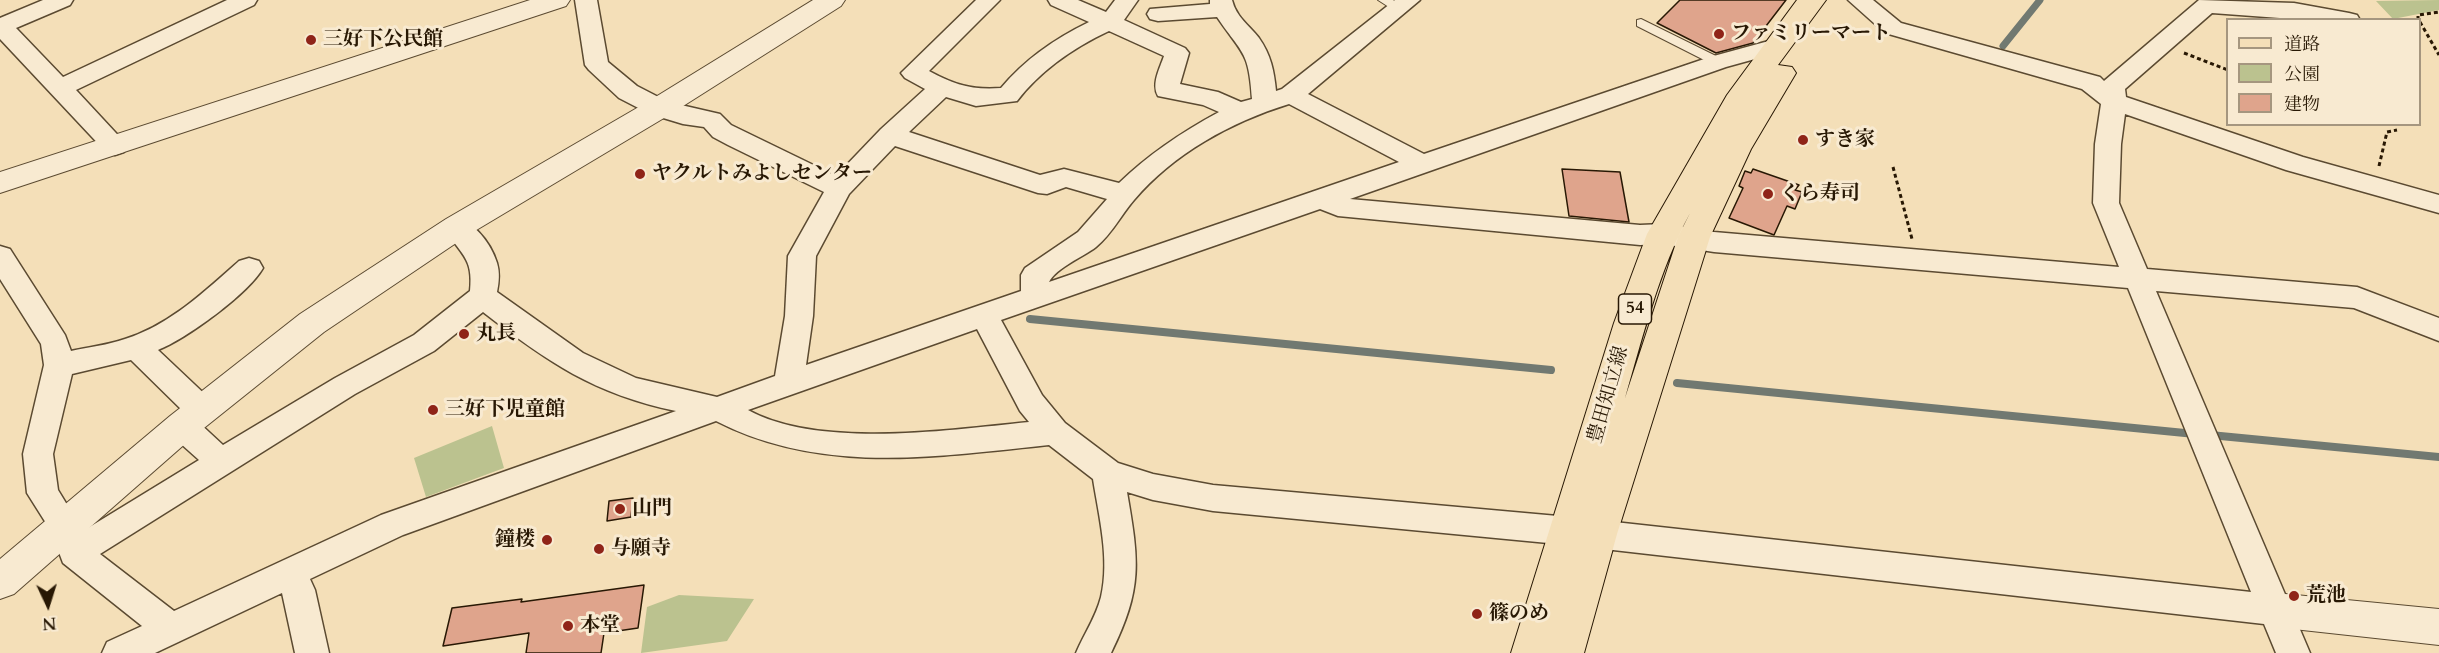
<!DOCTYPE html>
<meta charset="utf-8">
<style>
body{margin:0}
#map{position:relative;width:2439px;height:653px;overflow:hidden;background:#f4dfb8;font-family:Cardo,"Noto Serif JP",serif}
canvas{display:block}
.legend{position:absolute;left:2226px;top:18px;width:195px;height:108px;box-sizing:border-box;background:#f8ead1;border:2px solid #a5967f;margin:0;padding:8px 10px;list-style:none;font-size:18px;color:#281804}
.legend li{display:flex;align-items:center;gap:12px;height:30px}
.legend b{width:30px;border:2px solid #a5967f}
.north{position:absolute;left:18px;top:575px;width:60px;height:60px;-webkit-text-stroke:4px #f8ead1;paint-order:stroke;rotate:176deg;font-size:16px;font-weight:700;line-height:24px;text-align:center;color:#281804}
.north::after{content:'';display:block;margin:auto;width:21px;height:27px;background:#281804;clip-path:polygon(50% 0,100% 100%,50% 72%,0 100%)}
</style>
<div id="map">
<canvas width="2439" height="653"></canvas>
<ul class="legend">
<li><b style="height:8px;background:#f4dfb8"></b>道路</li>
<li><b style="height:16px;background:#bbc28f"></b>公園</li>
<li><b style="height:16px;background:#dfa48c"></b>建物</li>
</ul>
<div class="north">N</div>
</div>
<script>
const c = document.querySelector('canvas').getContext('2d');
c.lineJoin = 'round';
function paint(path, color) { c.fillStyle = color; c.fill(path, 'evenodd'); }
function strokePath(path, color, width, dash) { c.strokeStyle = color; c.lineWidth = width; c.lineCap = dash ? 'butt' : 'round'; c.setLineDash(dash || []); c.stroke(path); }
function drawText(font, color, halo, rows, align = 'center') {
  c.font = font + ' Cardo,"Noto Serif JP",serif'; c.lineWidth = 6; c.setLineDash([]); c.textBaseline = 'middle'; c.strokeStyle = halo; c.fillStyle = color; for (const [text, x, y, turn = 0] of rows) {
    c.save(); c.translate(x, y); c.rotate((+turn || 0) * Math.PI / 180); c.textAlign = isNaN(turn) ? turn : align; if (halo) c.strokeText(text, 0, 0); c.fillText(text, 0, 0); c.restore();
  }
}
paint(new Path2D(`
 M2439 0V10L2393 19 2376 1Z
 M492 426 504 468 426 497 414 458Z
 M679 595 754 599 727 641 641 653 647 607Z`), '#bbc28f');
strokePath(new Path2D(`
 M2003 46 2040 0`), '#717971', 7);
strokePath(new Path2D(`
 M1030 319 1551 370
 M1677 383 2195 434
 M2210 435 2439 457`), '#717971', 8);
const building = new Path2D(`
 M1680 0H1786L1753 43 1716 53 1657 23Z
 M1562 169 1620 172 1629 222 1569 216Z
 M1753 169 1799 185 1795 190 1802 192 1795 209 1787 206 1774 235 1729 218 1743 188 1739 186 1745 171 1751 173Z
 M633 498 631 517 607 521 609 501Z
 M644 585 638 628 604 633 601 653H526L529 633 443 646 452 608 522 599 521 602Z`);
paint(building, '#dfa48c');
strokePath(building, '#281804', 1.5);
const service = new Path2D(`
 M1378 0H1393L1405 8 1403 11H1395Z
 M1641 19 1722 59 1724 62 1722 65H1714L1637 26V20Z`);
const minor = new Path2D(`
 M43 0H73L70 5 16 28 63 77 227 0H257L254 5 76 90 128 146 124 152 115 155 106 152 0 39V18Z
 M575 0H597L608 62 637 86 668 102 720 114 731 125 836 176 881 129 925 89 905 78 901 73 976 0H1000L929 71C955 85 971 90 1001 88 1025 59 1056 38 1089 22L1051 5 1048 0H1078L1106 12 1115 0H1138L1124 20 1185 48 1189 53 1180 84 1218 92 1241 102 1252 99C1249 50 1242 54 1217 17L1158 21 1150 19 1147 14 1150 9 1210 4V0H1232C1236 17 1249 25 1259 38 1271 55 1274 71 1276 91L1282 89 1395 0H1420L1308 94 1424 154 1710 57 1776 39 1784 41 1788 46 1784 51 1726 67 1350 199 1640 225 1663 224 1714 232 2119 267 2093 203 2095 144 2101 104 2082 89 1885 33 1848 0H1873L1901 23 2100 77 2104 81 2199 0 2294 3 2349 13 2357 15 2360 20H2307L2212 13 2125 89 2126 97 2303 157 2439 195V213L2286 170 2125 114 2121 144 2119 203 2147 269 2357 287 2439 318V341L2354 308 2156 291 2310 653H2276L2264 624 1569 545 1213 511 1153 500 1127 492C1139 562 1143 588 1111 653H1076C1084 634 1096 617 1101 597 1110 559 1099 517 1093 479L1049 445C935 457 821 475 716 421L403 535 310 579 315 590 329 653H295L282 593 155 653H102L107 642 142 626 63 563 51 531 27 493 23 454 44 365 41 344 0 279V246L10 249 65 335 71 351C89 347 108 345 125 339 170 325 205 291 239 261L249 258 259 261 263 268C248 294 186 339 158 350L212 401 216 410 212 419 201 422 196 420 223 445 335 378 414 335 470 291C474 256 459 254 444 227L448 220C470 214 491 243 497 263 500 273 499 282 497 292L583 353 636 378 717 397 775 376 785 316 788 256 824 192 728 145 713 137 704 127 683 124 650 114 619 98 589 70 585 65ZM1109 31 1164 56C1160 68 1151 84 1158 96L1203 105 1219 112C1182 132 1149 154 1119 183L1064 169 1040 175 909 132 946 97 976 106 1017 101C1041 70 1073 48 1109 31ZM1289 104 1399 162 1049 282C1056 268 1083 257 1096 247 1112 234 1121 215 1134 200 1174 153 1231 122 1289 104ZM895 146 1038 193 1047 194 1066 187 1107 199 1078 232 1025 268 1021 275V291L806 365 813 316 816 256 849 194ZM1320 209 1338 216 1640 245 1663 244 1714 252 2128 288 2251 592 1569 517 1213 485 1153 474 1118 463 1065 423 1042 395 1001 320ZM483 312C548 362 594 394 676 411L381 515 174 611 100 554 355 394 434 351ZM977 329 1020 411 1029 422C950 430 819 449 748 410ZM131 360 187 415 182 414 171 417 167 426 171 435 199 460 83 531 58 490 53 454 72 374Z`);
const tertiary = new Path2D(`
 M530 0H570L566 6 0 193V172Z
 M813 0H845L841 6 669 115 468 235 324 332 194 436 14 594 0 599V559L170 416 300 314 446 219 649 101Z
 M2275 593 2439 609V645L2275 627 2261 622 2256 610 2261 598Z`);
const primary = new Path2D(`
 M1797 0H1826L1778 65 1792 67 1796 73 1751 149 1710 237 1617 534 1584 653H1511L1614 323 1647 234 1727 95ZM1690 213 1678 237 1625 398C1643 336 1659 270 1690 213Z`);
strokePath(service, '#5b4a31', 2);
strokePath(minor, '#5b4a31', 3);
strokePath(tertiary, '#5b4a31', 2);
strokePath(primary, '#281804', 2);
strokePath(new Path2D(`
 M2418 20V15L2439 12
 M2420 22 2439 55
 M2184 53 2228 70
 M2379 166 2387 132 2397 130
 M1893 167 1912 239`), '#281804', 3, [4, 3]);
paint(service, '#f8ead1');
paint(minor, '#f8ead1');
paint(tertiary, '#f8ead1');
paint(primary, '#f4dfb8');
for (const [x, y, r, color] of [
 [1719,34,6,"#8f2418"],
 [311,40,6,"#8f2418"],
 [1803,140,6,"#8f2418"],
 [640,174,6,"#8f2418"],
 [1768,194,6,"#8f2418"],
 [464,334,6,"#8f2418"],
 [433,410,6,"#8f2418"],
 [620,509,6,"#8f2418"],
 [547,540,6,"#8f2418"],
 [599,549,6,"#8f2418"],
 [2294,596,6,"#8f2418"],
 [1477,614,6,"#8f2418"],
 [568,626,6,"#8f2418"]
]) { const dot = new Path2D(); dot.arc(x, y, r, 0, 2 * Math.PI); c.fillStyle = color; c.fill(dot); strokePath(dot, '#f8ead1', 2); }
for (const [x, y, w] of [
 [1635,309,33]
]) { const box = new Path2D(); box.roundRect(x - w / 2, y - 15, w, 30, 4.5); c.fillStyle = '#f8ead1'; c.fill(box); strokePath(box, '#281804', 1.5); }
drawText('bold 18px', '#281804', null, [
 ["54",1635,309]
]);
drawText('bold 20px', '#281804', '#f8ead1', [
 ["ファミリーマート",1731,34],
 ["三好下公民館",323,40],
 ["すき家",1815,140],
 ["ヤクルトみよしセンター",652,174],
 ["くら寿司",1780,194],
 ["丸長",476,334],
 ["三好下児童館",445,410],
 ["山門",632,509],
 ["鐘楼",535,540,"right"],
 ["与願寺",611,549],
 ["荒池",2306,596],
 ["篠のめ",1489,614],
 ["本堂",580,626]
], 'left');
drawText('20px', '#281804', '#f8ead1', [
 ["豊田知立線",1609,395,-74]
]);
</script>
